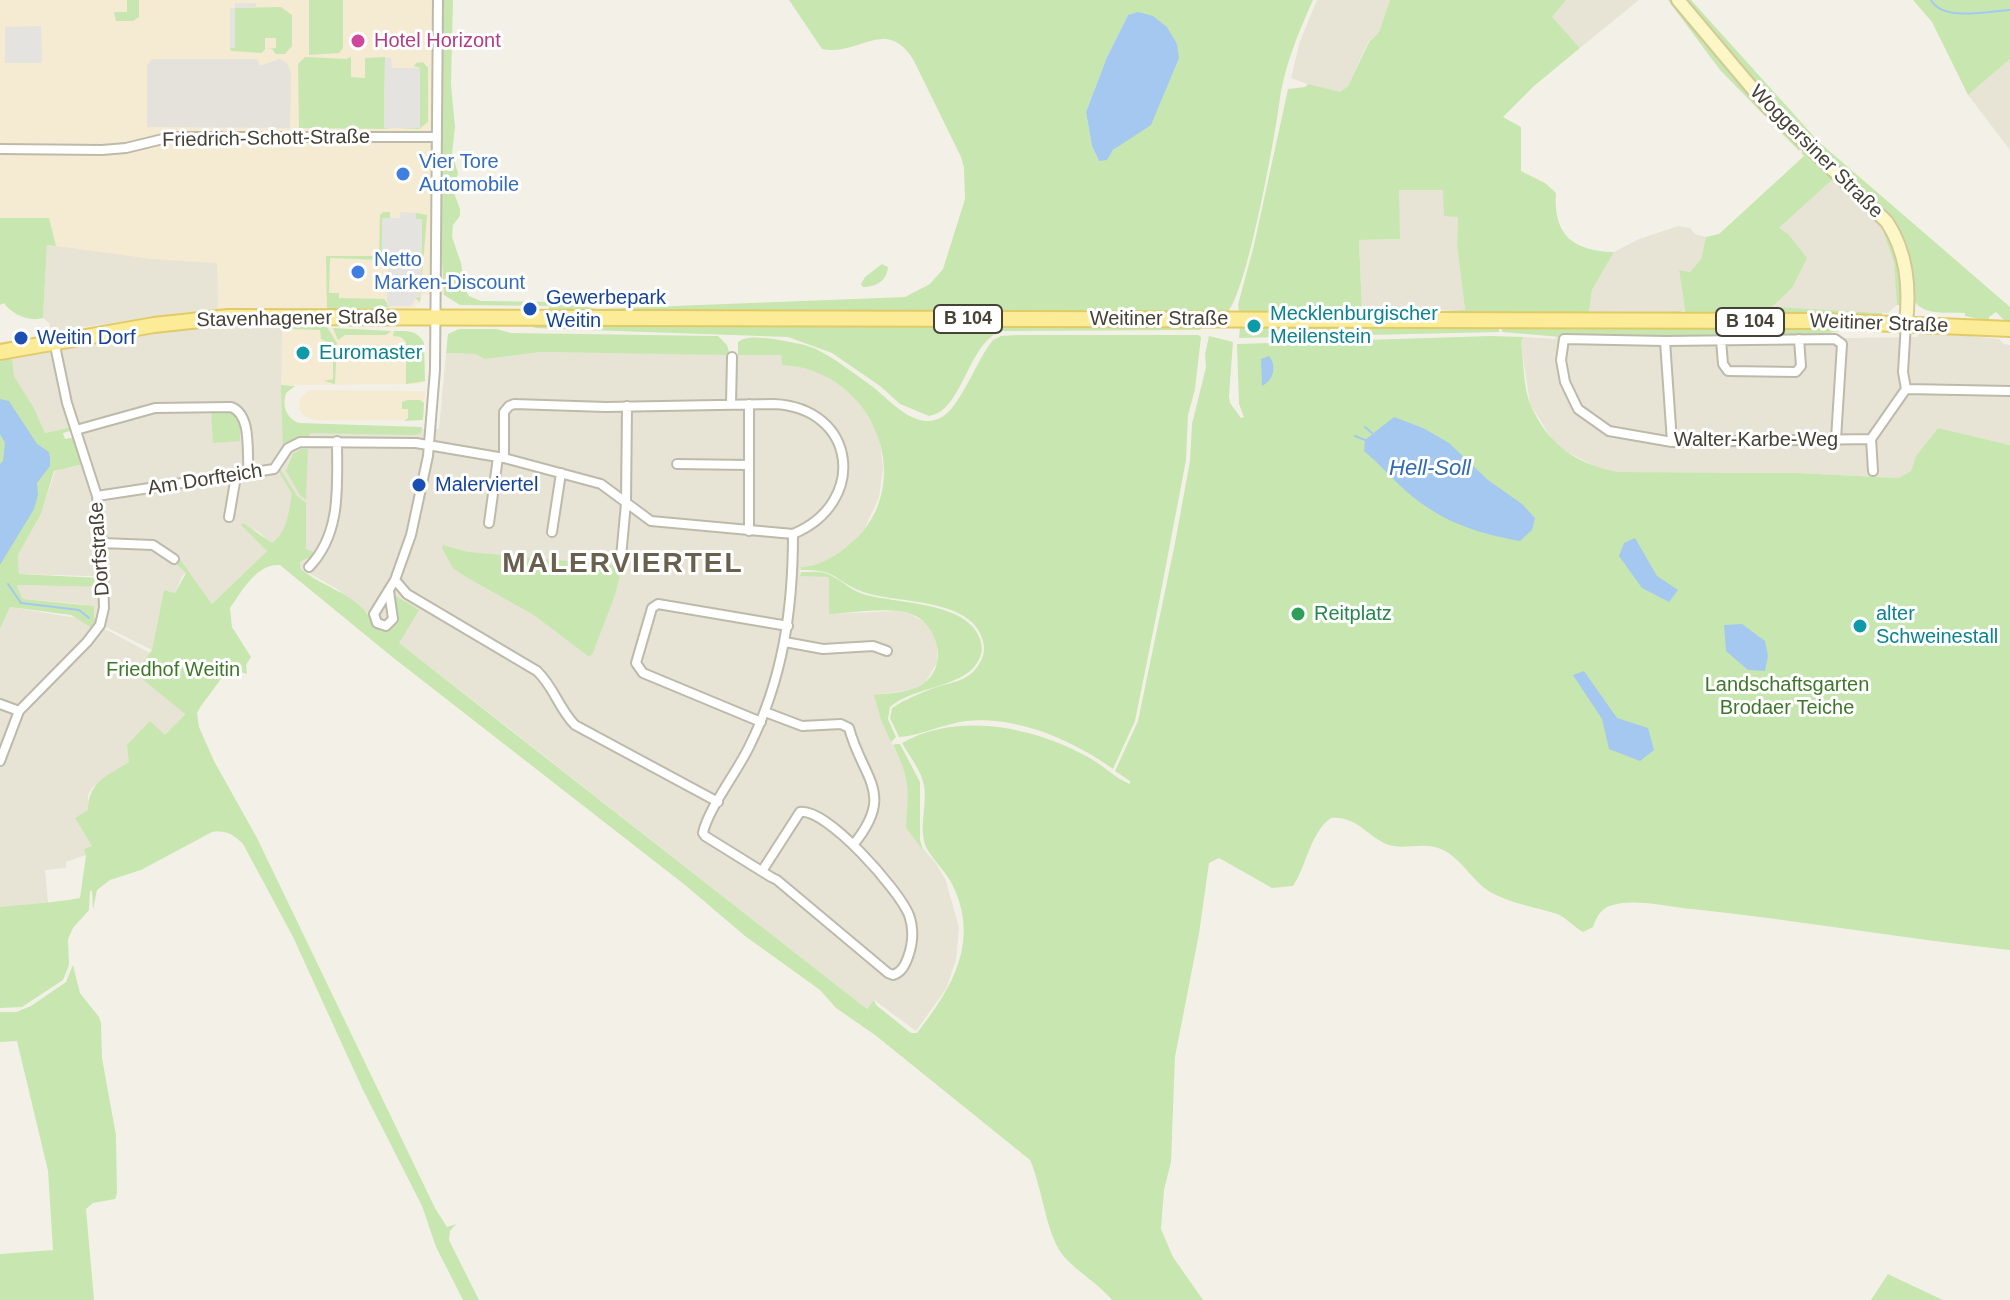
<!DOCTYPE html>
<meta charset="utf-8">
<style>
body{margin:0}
canvas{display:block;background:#f3f1e7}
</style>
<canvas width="2010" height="1300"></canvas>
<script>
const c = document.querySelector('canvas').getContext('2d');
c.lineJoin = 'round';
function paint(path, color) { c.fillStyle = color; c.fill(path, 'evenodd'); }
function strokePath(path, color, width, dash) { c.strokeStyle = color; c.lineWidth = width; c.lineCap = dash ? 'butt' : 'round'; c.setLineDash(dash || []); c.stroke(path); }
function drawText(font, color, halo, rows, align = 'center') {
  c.font = font + ' Helvetica,sans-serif'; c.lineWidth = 6; c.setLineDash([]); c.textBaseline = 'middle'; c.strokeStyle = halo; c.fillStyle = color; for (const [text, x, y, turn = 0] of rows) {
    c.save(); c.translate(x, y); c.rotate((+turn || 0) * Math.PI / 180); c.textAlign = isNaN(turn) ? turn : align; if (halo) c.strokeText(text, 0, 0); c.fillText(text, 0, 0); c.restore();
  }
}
paint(new Path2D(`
 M1317 0H1390L1379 32 1368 42 1348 86 1340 92 1318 88 1291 78 1300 41Z
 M1566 0H1639L1580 48 1551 17Z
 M2010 59V150L1968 95Z
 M1832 180 1877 220 1885 232 1894 263 1898 290 1897 305 1888 313 1771 308 1792 288 1778 229Z
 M1398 190H1444L1458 216 1457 245 1465 310H1362L1359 240 1400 239Z
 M1678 226 1690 228 1695 234 1706 237 1701 259 1690 272 1679 270 1685 311 1589 313 1592 290 1614 252 1639 239Z
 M47 245 218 263V311L186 312 52 332 49 323 43 318Z
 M218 325 282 326 283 427 439 429 446 353 475 354 485 359 541 352 781 355 782 365H795L824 374 853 394 875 427 880 441 883 468 879 497 864 530 853 542 822 564 801 567 800 575 829 577V614L899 611 911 614 930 626 937 640V663L925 683 911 690 875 695 881 720 907 775 909 805 906 828 937 865 946 881 959 928 956 960 946 989 916 1031 874 1000 867 1009 492 715 383 631 375 628 369 614 337 589 300 568 299 563 308 559 272 544 259 532 242 525 267 551 212 604 182 562 174 561 186 573 182 576 175 593 164 590 152 650 104 626 103 628 150 653 136 674 185 713 165 736 150 722 129 762 93 787 88 795 92 846 86 855 66 862V868L45 870 48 903 0 907V629L10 607 77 618H98H94L87 606 81 604 23 599 16 587 18 585 101 587V578L89 576 19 574 18 555 41 514 55 471 84 464 72 427 45 433 34 408 14 376 12 357 157 331Z
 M1930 332 1999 339 2004 344 2010 345V445L1938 428 1916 456 1911 471 1898 478 1798 473 1618 472 1597 467 1557 447 1530 404 1521 343 1523 337 1555 339 1558 335 1572 338H1845L1917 337 1919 334Z`), '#e7e3d5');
paint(new Path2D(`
 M0 0H443L441 247 444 295H423L420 302 413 308 312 311H218L217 263 151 259 56 246 49 218H0Z
 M282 326 414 332 424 343 425 381 419 384 281 385Z
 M309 390 425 391 423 420H314L304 416 299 409 300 398Z`), '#f5ead2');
paint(new Path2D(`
 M152 59H257L260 66 280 59 287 63 291 74 290 128 147 127V66Z`), '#e5e2dc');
paint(new Path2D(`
 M127 0H139V17L133 21H116L114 12H127Z
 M309 0H343V48L339 53 309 55Z
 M443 0H453L451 84 455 127 452 154 458 173 453 190 460 209V216L453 225 452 237 461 263 466 291 469 296 481 301 563 302 597 309 905 297 930 284 943 269 965 199 964 168 961 157 914 61C886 15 860 57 822 49L789 0H1313C1298 33 1283 70 1279 105 1274 141 1247 292 1227 313L582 314 549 309V306L460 305 444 295 441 247ZM1128 15 1124 142 1099 161 1092 146 1086 112 1107 57Z
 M1390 0H1566L1552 17 1580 48 1534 86 1503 117 1521 127V171L1545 183 1556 193C1553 235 1573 251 1614 252L1592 290 1589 313 1681 311 1680 314H1439L1437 311 1465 310 1457 245 1458 217 1444 216 1443 190H1399L1400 239 1359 240 1362 310 1390 311 1389 313 1244 315 1239 311 1238 305 1254 245 1288 89 1305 87 1308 84 1340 92 1348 86 1369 42 1379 32Z
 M1668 0H1673L1801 146 1799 151 1720 70Z
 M1683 0H1691L1819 142 2010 307V323L2006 322 1996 312 1989 317V321L1965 316V313C1947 312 1925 316 1914 301L1903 242 1770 104Z
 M1913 0H2010V59L1968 95 1932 22Z
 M281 7 292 15V46L285 54H276L272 49H267L276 48V38H265V49L262 53 231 51 230 48 235 47V8Z
 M305 57 346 59 351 57V77L365 78V58L385 57 384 128 391 129 299 128 298 64Z
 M423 62 428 68V122L419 129H398L420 128V68L414 66 416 63Z
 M1806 151 1853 195 1852 198 1832 180 1779 228 1788 234 1807 258 1792 288 1772 307 1882 313V316L1686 317 1679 270 1690 272 1701 259 1706 237 1719 234 1804 156 1801 153Z
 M383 212H390V218H382V260L330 258 329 293H339V298L384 299 390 307 327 310 326 256H379L380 215Z
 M416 213 427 215 420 302 415 298 421 296 422 220 416 219Z
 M0 218H49L56 246 47 245 43 318C30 322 12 315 4 303L0 305Z
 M1886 229 1900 263V305H1897L1894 263 1883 230Z
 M882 264 888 267C887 281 876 287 863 287L861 284 865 277Z
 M550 323 1200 325 1202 327 1200 330 1001 331C967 344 963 411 929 416L900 404 880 386 832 353 788 337 532 328Z
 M1240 325 1499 327V332L1239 338Z
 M1502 325H1822L1846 330 1807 337 1572 338 1502 332Z
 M290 326 327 327 337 343 335 384 324 381 333 379V345L321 339 320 330 290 329Z
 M333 328 391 331 386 335H345L338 340Z
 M459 329H496L511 333 718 336 727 345 730 355 541 352 485 359 475 354 446 353 448 334Z
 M394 331C407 331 418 330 424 343L425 381 406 384V342L401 337 393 336Z
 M1018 335H1198L1201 337 1195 389 1188 415 1186 460 1159 602 1135 721 1113 769C1072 740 1018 716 966 721 943 724 920 736 899 737L890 718 892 708C904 700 918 694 931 689 949 682 968 683 979 664 984 657 985 649 983 641 972 597 897 604 863 592 834 581 838 569 801 570V567C819 566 830 559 845 548 922 492 877 369 782 365L781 355H738V342C747 335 762 338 774 339 788 342 802 343 816 349 836 359 855 374 873 387 891 401 916 432 942 417 961 406 977 359 993 340L1001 336Z
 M1209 336 1233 342 1229 396 1230 403 1241 418 1244 417 1239 404 1237 344 1491 336 1523 337 1521 343C1524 362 1523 388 1531 406 1549 445 1576 464 1618 472L1798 473 1898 478 1911 471 1916 456 1938 428 2010 445V950C1904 939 1798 920 1692 909 1671 907 1633 898 1613 905 1601 908 1597 916 1593 927L1583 932C1574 927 1567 918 1557 914 1535 907 1513 904 1492 893 1472 882 1462 858 1441 849 1423 841 1403 851 1386 844 1366 835 1356 816 1331 818 1310 833 1307 865 1293 886L1272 888 1219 858 1209 863 1199 934 1175 1057 1171 1162 1164 1190 1161 1229 1173 1257 1203 1300H1112C1099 1284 1072 1268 1062 1254 1046 1233 1042 1187 1030 1160L875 1035 836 1008 820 990 745 936 685 885 391 656 280 565C257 563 242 591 230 608L232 627 251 657 246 665 247 674 233 670 221 679 201 706 197 713 199 727 214 761 257 838 435 1208 447 1227 456 1224 450 1231 449 1240 479 1300H463L436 1247 422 1206 363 1090 293 937 243 844C233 834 226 830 212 832L141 870 110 880 97 890 93 910 92 891H90L89 910 73 928 68 939 69 965 63 980 22 1007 0 1008V907C27 904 54 903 80 898L86 855 84 849 92 846 75 818 88 810C88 782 107 776 129 762L127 745 150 721 165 735 185 714 135 673 152 650 164 590 175 593 186 573 173 561 176 557 182 562 212 604 267 551 241 525 243 523 272 543C287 532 289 512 292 494L278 470 280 469 297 496 306 503V549L317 554 300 562V568C320 586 348 591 366 612 374 622 372 632 389 631L396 623 394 595 419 610 399 643 867 1009 874 1000 876 1005 911 1033H917C953 987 981 940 951 882 944 869 926 853 924 841 920 824 927 804 924 786 922 771 909 756 902 743 958 711 1034 727 1088 757 1103 765 1115 778 1130 784V781L1115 771 1138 721 1175 543 1190 461 1192 424 1206 367 1205 354Z
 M12 357 14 376 34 408 45 433 72 427 74 430 63 433 65 439 76 437 84 464 54 471 41 514 18 555 19 574 101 578V587L18 585 17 587 23 599 94 606V618L99 619 94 629 71 615 10 607 0 629V363L1 359Z
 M281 385 295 386 286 393C282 406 286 418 299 423L422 427 421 433 415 435 311 433 307 438 291 442 283 450Z
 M408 400H420L424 403 423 420 404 421 408 418V409H402V402Z
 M211 410H232L240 416V441L213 443Z
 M301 449H308L306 500 300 495 286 471 293 454Z
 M443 545 468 552 622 566 615 595 592 655 588 656 534 615 466 577 453 568 442 548Z
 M801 572C809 572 818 571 825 573 839 577 849 590 863 594 896 604 967 601 980 639 983 648 982 655 977 663 963 687 913 687 890 707L888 719 896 737 891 742 881 720 874 695C890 693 909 693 923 684 950 665 937 623 911 614 890 606 851 613 829 614V577L800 576Z
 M896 744H900L920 782V840L923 850 906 828C908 791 912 783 893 745Z
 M73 965 80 993 99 1017 101 1023 102 1058 116 1135 117 1194 115 1199 93 1203 86 1209 94 1300H0V1254L53 1250 48 1171 17 1041 0 1042V1012H16L31 1006 66 982Z
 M1888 1274 1896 1278 1943 1300H1871Z`), '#c8e7b0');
paint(new Path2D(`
 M235 3H256V7L235 8V48H230V8H235Z
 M41 26 42 63H5V27Z
 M385 57 391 58 392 68H420V128H384Z
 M400 212 416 213V219H422L421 296H417L411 306H387L388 260H382V218H400Z`), '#e4e3df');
paint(new Path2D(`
 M1138 12 1153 16 1167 27 1177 44 1179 58 1151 125 1113 150 1107 160 1099 161 1092 146 1086 112 1107 57 1128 15Z
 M1269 356C1277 366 1274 380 1262 386L1261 359Z
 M0 399 9 401 37 444 49 452 50 458V466L37 483 38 495 34 509 0 565V464L3 461 5 443 0 434Z
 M1394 417 1423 428 1449 443 1488 480 1522 504 1535 518 1532 530 1520 541C1475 533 1440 521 1406 491 1391 478 1379 463 1364 451L1365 440Z
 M1635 538 1657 576 1678 590 1669 602 1642 588 1619 556 1624 543Z
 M1742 624 1765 641 1768 656 1765 671 1748 670 1726 651 1724 625Z
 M1584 671 1617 718 1648 728 1654 750 1640 761 1609 749 1602 719 1573 675Z`), '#a4c8ef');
strokePath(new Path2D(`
 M1931 0C1943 22 1988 11 2010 10
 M1365 427 1372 433
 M1355 436 1365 440
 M8 584 21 603 79 610 89 618`), '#a4c8ef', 2);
const minor = new Path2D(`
 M0 149 102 150 126 148 171 137H437
 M1906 323 1903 372 1906 389
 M1721 340 1723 364 1728 371 1796 372 1801 366 1799 339
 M1665 341 1672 442
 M1906 389 2010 391
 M731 404 732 357
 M749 404V465
 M76 430 155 408 231 407C253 415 246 454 249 474
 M1836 439 1842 344 1835 339 1665 341 1564 339 1561 360 1565 382 1578 409 1609 431 1672 442 1871 439 1906 389
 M1871 439 1873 471
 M677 464 749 465V531
 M97 496 274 469 288 448 300 442 416 443 504 458 601 484 651 521 793 534C868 503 857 408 774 404L606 407 514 404 509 406 504 412V458
 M229 517 236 476
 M489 523 498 457
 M552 532 561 473
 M102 543 153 545 174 559
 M309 567C342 533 337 485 337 441
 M620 568 626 503 627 406
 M395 580 407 594 537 671C554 687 559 709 575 725L718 802
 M389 591 393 619 386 626 377 623 374 614 395 580 411 535 428 456 435 370 438 0
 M785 642 823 649 873 646 887 651
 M0 704 19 711 87 642 100 625 104 608 102 543 97 496 67 403 54 341
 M765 712 802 726 841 724 849 728C863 780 896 793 853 845
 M761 722 643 673 636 663 652 608 658 604 788 626
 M0 761 19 711
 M762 871 800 812C827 808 899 890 909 915 914 929 913 943 908 957 905 965 902 972 893 975L888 973 777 880 771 877 705 836 703 833C708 809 737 772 749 747 783 679 793 609 793 534`);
const secondary = new Path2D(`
 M1678 0 1768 107 1887 222C1907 253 1910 287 1906 323`);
const primary = new Path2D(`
 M0 352 154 325 228 317 1823 321 2010 329`);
strokePath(minor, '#bebaaa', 12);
strokePath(secondary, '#d2c998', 16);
strokePath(primary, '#e1cb67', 18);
strokePath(minor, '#fff', 8);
strokePath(secondary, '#fdf7c7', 12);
strokePath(primary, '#fceb97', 14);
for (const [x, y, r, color] of [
 [358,41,8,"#d1479c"],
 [403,174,8,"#3f7fe0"],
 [358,272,8,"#3f7fe0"],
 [530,309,8,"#1a4fb4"],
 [1254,326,8,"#0f9aa8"],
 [21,338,8,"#1a4fb4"],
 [303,353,8,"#0f9aa8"],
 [419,485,8,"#1a4fb4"],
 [1298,614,8,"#2e9e5b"],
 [1860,626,8,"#0f9aa8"]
]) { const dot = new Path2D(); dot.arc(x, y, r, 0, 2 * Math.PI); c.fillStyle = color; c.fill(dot); strokePath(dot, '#fff', 3); }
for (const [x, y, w] of [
 [968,319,68],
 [1750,322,68]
]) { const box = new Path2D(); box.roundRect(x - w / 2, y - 14, w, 28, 6); c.fillStyle = '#fff'; c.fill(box); strokePath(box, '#464236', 2); }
drawText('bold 18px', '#464236', null, [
 ["B 104",968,319],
 ["B 104",1750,322]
]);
drawText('20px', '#b23c85', '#fff', [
 ["Hotel Horizont",374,41]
], 'left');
drawText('20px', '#464236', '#fff', [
 ["Friedrich-Schott-Straße",266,139,-1],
 ["Woggersiner Straße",1816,152,45],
 ["Stavenhagener Straße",297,319,-1],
 ["Weitiner Straße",1159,319],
 ["Weitiner Straße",1879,324,2],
 ["Walter-Karbe-Weg",1756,440],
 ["Am Dorfteich",205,480,-9],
 ["Dorfstraße",100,549,-94]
]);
drawText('20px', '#366cbe', '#fff', [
 ["Vier Tore",419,162],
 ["Automobile",419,185],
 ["Netto",374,260],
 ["Marken-Discount",374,283]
], 'left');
drawText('20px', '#164399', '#fff', [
 ["Gewerbepark",546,298],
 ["Weitin",546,321],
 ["Weitin Dorf",37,338],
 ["Malerviertel",435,485]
], 'left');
drawText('20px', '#0d838f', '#fff', [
 ["Mecklenburgischer",1270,314],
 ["Meilenstein",1270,337],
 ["Euromaster",319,353],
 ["alter",1876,614],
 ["Schweinestall",1876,637]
], 'left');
drawText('20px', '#27864d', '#fff', [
 ["Reitplatz",1314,614]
], 'left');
drawText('20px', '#3e772a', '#fff', [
 ["Friedhof Weitin",173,670],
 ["Landschaftsgarten",1787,685],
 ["Brodaer Teiche",1787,708]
]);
drawText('italic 22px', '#316cb0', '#fff', [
 ["Hell-Soll",1430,469]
]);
c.letterSpacing = '2px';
drawText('bold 28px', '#69614d', '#fff', [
 ["MALERVIERTEL",623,564]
]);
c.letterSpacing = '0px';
</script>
